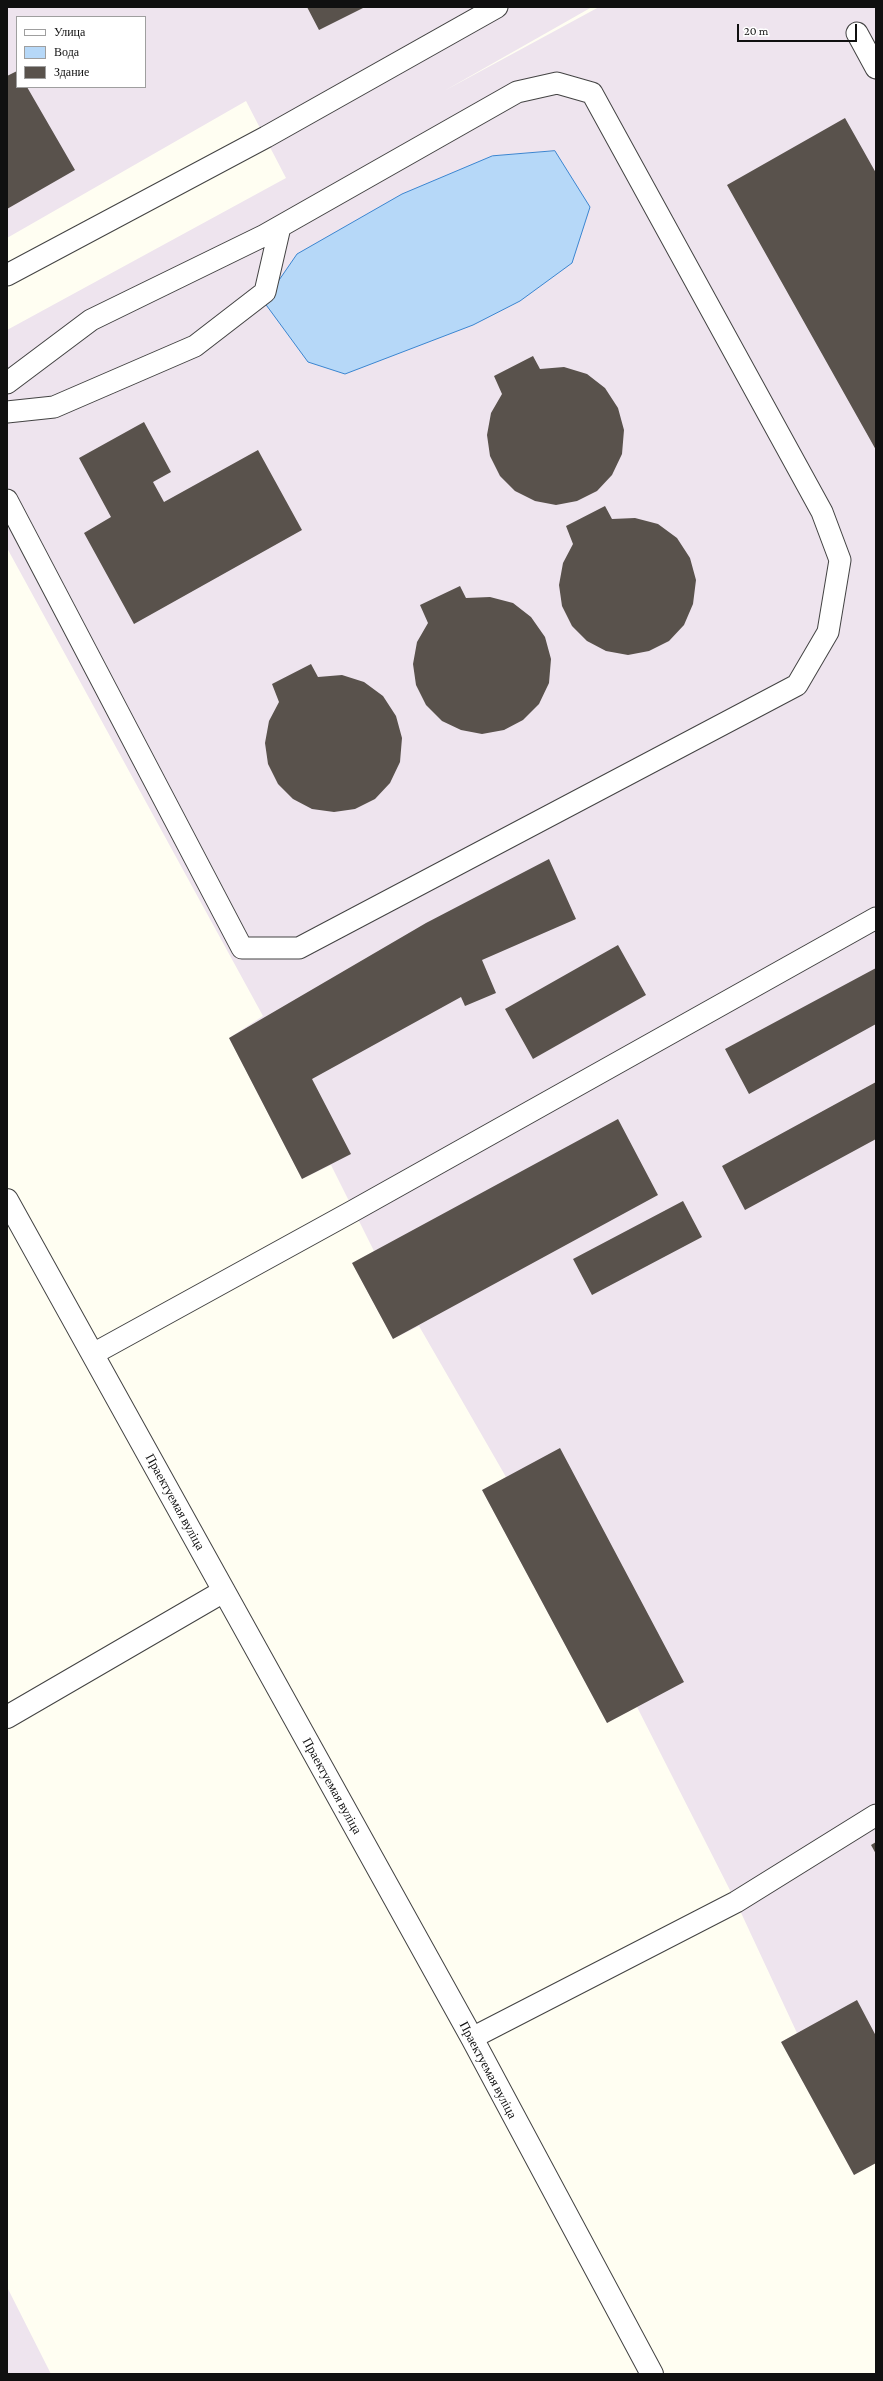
<!DOCTYPE html>
<meta charset="utf-8">
<style>
body{margin:0}
#map{position:relative;width:883px;height:2381px;overflow:hidden;background:#fffef2;font-family:"Crimson Pro",serif}
canvas{display:block}
.frame{position:absolute;inset:0;border:8px solid #101010;pointer-events:none}
.legend{position:absolute;left:16px;top:16px;width:130px;height:72px;box-sizing:border-box;background:#fff;border:1px solid #9f9f9f;margin:0;padding:5px 7px;list-style:none;font-size:12px;color:#101010}
.legend li{display:flex;align-items:center;gap:8px;height:20px}
.legend b{width:20px;border:1px solid #9f9f9f}
.scale{position:absolute;left:737px;top:24px;width:120px;height:18px;box-sizing:border-box;border:2px solid #101010;border-top:0;padding-left:5px;font-size:12px;line-height:14px;white-space:nowrap;color:#101010;-webkit-text-stroke:3px #fff;paint-order:stroke}
</style>
<div id="map">
<canvas width="883" height="2381"></canvas>
<div class="frame"></div>
<ul class="legend">
<li><b style="height:5px;background:#fff"></b>Улица</li>
<li><b style="height:11px;background:#b6d8f8"></b>Вода</li>
<li><b style="height:11px;background:#59524c"></b>Здание</li>
</ul>
<div class="scale">20 m</div>
</div>
<script>
const c = document.querySelector('canvas').getContext('2d');
c.lineJoin = 'round';
function paint(path, color) { c.fillStyle = color; c.fill(path, 'evenodd'); }
function strokePath(path, color, width, dash) { c.strokeStyle = color; c.lineWidth = width; c.lineCap = dash ? 'butt' : 'round'; c.setLineDash(dash || []); c.stroke(path); }
function drawText(font, color, halo, rows, align = 'center') {
  c.font = font + ' "Crimson Pro",serif'; c.lineWidth = 4; c.setLineDash([]); c.textBaseline = 'middle'; c.strokeStyle = halo; c.fillStyle = color; for (const [text, x, y, turn = 0] of rows) {
    c.save(); c.translate(x, y); c.rotate((+turn || 0) * Math.PI / 180); c.textAlign = isNaN(turn) ? turn : align; if (halo) c.strokeText(text, 0, 0); c.fillText(text, 0, 0); c.restore();
  }
}
paint(new Path2D(`
 M7 7H592L444 91 599 7H876V2163L854 2175 781 2042 797 2033 736 1902 637 1707 607 1723 482 1490 506 1477 419 1326 393 1339 352 1263 374 1251 331 1165 302 1179 229 1038 263 1016 7 548V330L286 178 246 101 7 238ZM17 17H145V87H17Z
 M7 2287 51 2374H7Z`), '#eee4ee');
const water = new Path2D(`
 M555 151 590 207 572 263 520 301 473 325 345 374 308 362 264 302 297 254 402 194 492 156Z`);
paint(water, '#b6d8f8');
strokePath(water, '#3b86d1', 1);
paint(new Path2D(`
 M307 7H365L319 30Z
 M17 71V87H27L75 170 7 209V76Z
 M845 118 876 173V450L727 185Z
 M533 356 540 369 564 367 587 374 605 388 618 408 624 430 622 454 612 475 597 491 577 501 556 505 535 501 515 491 500 476 490 456 487 435 491 413 502 394 494 376Z
 M144 422 171 472 153 482 164 502 258 450 302 530 134 624 84 533 111 517 79 458Z
 M605 506 612 519 635 518 658 524 677 538 690 558 696 580 693 604 684 625 669 641 649 651 628 655 606 651 587 641 572 626 562 606 559 585 563 563 573 544 566 526Z
 M460 586 466 598 490 597 513 603 531 617 545 637 551 659 549 683 539 704 523 720 504 730 482 734 461 730 442 721 426 705 416 685 413 664 417 642 428 623 420 605Z
 M311 664 318 677 342 675 364 682 383 696 396 716 402 738 400 762 390 783 375 799 355 809 334 812 312 809 293 799 278 784 268 764 265 743 269 721 279 702 272 684Z
 M549 859 576 919 482 960 496 993 465 1006 461 997 312 1079 351 1154 302 1179 229 1038 426 923Z
 M618 945 646 995 533 1059 505 1009Z
 M876 968V1024L749 1094 725 1049Z
 M876 1082V1139L745 1210 722 1166Z
 M618 1119 658 1195 393 1339 352 1263Z
 M683 1201 702 1237 592 1295 573 1259Z
 M560 1448 684 1682 607 1723 482 1490Z
 M876 1842V1854L871 1845Z
 M857 2000 876 2036V2163L854 2175 781 2042Z`), '#59524c');
const lane = new Path2D(`
 M857 33 876 68
 M7 275 266 137 497 7
 M7 383 91 320 265 235 517 92 557 83 592 93 822 512 840 560 828 632 797 685 299 948H242L7 500
 M7 412 54 407 195 346 265 292 280 227
 M93 1354 353 1211 876 918
 M472 2038 736 1902 876 1815`);
const street = new Path2D(`
 M7 1200 472 2038 652 2374
 M7 1717 224 1591`);
strokePath(lane, '#434343', 23);
strokePath(street, '#434343', 24);
strokePath(lane, '#fff', 21);
strokePath(street, '#fff', 22);
drawText('13px', '#101010', '#fff', [
 ["Праектуемая вуліца",175,1502,61],
 ["Праектуемая вуліца",332,1786,61],
 ["Праектуемая вуліца",488,2070,62]
]);
</script>
